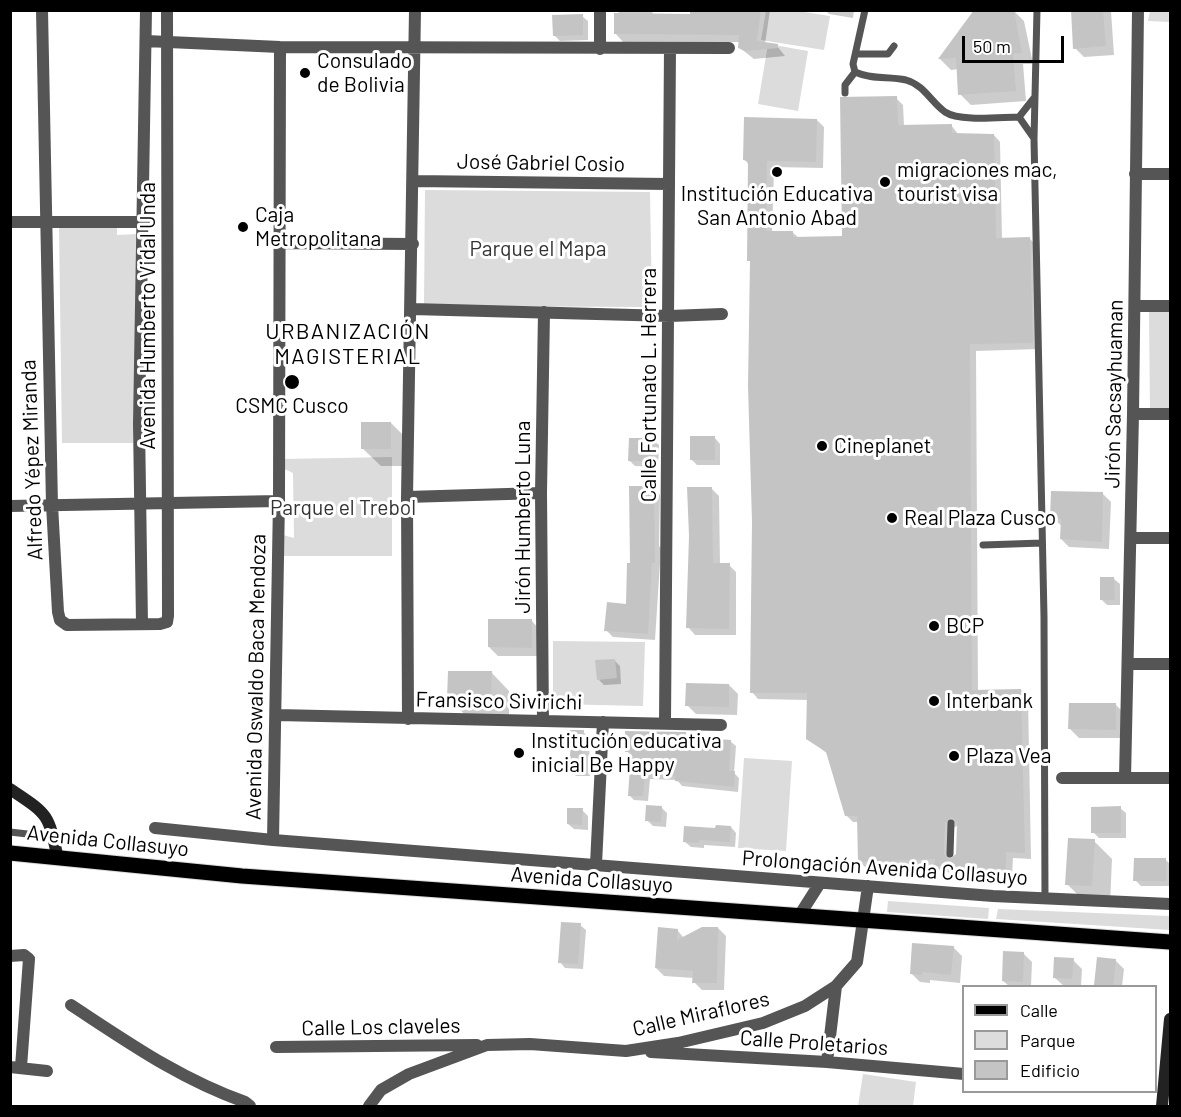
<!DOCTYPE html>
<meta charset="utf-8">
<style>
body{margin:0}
#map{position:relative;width:1181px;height:1117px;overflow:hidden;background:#fff;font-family:Barlow,sans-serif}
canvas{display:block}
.frame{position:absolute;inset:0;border:12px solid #000;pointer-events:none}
.legend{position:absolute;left:962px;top:985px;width:195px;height:108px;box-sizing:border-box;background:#fff;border:2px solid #999;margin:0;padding:8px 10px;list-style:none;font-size:18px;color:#000}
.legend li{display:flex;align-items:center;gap:12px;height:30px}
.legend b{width:30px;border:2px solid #999}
.scale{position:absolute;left:962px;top:36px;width:102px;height:27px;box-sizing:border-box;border:3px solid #000;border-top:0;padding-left:8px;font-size:18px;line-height:21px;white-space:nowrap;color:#000;-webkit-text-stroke:4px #fff;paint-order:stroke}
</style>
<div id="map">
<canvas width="1181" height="1117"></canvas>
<div class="frame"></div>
<ul class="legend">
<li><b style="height:8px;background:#000"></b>Calle</li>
<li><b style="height:16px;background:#dcdcdc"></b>Parque</li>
<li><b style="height:16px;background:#c4c4c4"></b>Edificio</li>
</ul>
<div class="scale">50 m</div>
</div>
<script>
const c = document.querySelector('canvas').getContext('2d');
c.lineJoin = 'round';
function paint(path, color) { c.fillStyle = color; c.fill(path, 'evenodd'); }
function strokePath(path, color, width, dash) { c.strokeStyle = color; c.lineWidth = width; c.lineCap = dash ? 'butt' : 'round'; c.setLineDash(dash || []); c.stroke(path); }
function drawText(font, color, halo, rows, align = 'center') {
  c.font = font + ' Barlow,sans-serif'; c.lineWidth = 6; c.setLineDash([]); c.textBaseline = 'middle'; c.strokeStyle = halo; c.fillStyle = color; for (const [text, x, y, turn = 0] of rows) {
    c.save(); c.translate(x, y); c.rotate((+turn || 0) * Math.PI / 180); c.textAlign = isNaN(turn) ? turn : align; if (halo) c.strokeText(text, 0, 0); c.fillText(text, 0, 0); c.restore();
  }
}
paint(new Path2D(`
 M766 11H798L830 16 824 50 761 40Z
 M1150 11 1170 12V22L1148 21Z
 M768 44 808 51 798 111 758 104Z
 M425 190 650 192 652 307 424 306Z
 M117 227V235L138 234 133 443H62L59 228Z
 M1149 312H1170V411H1150Z
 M392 457V556H282L283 535 294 538 293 473 282 468 281 459Z
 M553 641 645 642 643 706 553 704Z
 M744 758 792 761 786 851 738 848Z
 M888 901 989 908 988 919 887 912Z
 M998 909 1170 916V930L996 919Z
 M863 1074 916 1082 913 1106H858Z`), '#dcdcdc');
paint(new Path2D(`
 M619 10H652L653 15H691V10H770L765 44 777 46 785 56 754 59 740 48V42H623L615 33Z
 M825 10H854L853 18 829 14Z
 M976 10H1013L1024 21 1033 64H1023L1026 101 971 105 960 94 958 69 951 70 940 59Z
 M1072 10 1111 11 1114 55 1084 57 1075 48Z
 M582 16 588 21V40L560 41 554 35Z
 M896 98 903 105 904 126 951 125 958 134 994 135 1000 142 1002 239H1030L1037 246 1039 349 976 351 978 691 1021 690 1028 697 1031 859 1013 858 1012 876 942 872 936 866 866 868 859 861V822H853L846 815 829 755 808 738V700L758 699 752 692V263L749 260V165L745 160 817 120 824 127 823 168 774 167 772 233 792 232 799 238 843 237ZM958 825 957 855 951 861 952 829Z
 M391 423 409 441V466H381L362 448Z
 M715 438 720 444V465H697L691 459Z
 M653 440 659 445 658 467 635 466 630 461Z
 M653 488 660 495 659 546 661 548 655 640 613 637 606 630 627 605 631 565Z
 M712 489 719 496 720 564 729 565 736 572V635H695L688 627Z
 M1103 494 1111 502 1109 549 1069 547 1061 539 1062 526 1052 518Z
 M1114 579 1120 584V605H1107L1101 599Z
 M532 621 540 630V656H498L489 647Z
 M614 660 620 666 621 684 604 685 599 680Z
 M491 672 509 691V717H467L449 698Z
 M729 685 738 694 737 715 696 714 687 705Z
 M1115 704 1124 713V738H1079L1070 729Z
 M583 732 589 737 590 776H576L571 770 572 744 569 740Z
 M686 734 691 743 717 745 730 741 736 746 734 773 739 778 738 792 682 786 677 780 650 779 648 801 634 800 629 795 632 756 627 751Z
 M661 807 667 813 666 827 653 826 647 820Z
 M1120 808 1126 813V838H1099L1093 832Z
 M582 810 588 816V830L574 829 568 824Z
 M731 827 736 833 735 847 704 845V848L691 847 685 842Z
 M1094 841 1112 859 1110 904 1085 902 1067 884Z
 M1165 859 1170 864V886H1141L1135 880Z
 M580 925 586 930 583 969 565 968 560 962Z
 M718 928 726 936 724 990H702L694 982V978L664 976 656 968 677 930 684 938Z
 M953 947 962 956 960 983 930 980V983L920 982 911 973Z
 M1023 953 1032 962 1031 986H1009L1003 981Z
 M1073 960 1082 969 1081 986H1064L1055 978Z
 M1115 960 1124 969 1122 986H1098L1096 984Z`), '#0003');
paint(new Path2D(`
 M690 10H761L757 41 778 44V48L745 51 738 48 739 35 614 34V13L690 14Z
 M974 10H1014L1022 53 1013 54 1016 91 958 95 956 58 938 59Z
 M1071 10H1103L1106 46 1073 49Z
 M583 14V35L553 36 552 15Z
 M897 96 898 125 952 124V133L994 134 996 238 1030 237 1033 343 970 344 972 690 1021 689 1025 853 1006 852V869L934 866 935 859 858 862 857 816H845L826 752 806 739 807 693H750L752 522 748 386 750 261H747L748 161 743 160 744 117 817 119 816 162 767 161 766 231H793V237L842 236 840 97ZM952 817 957 823 956 854 949 860 944 854 945 823Z
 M361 422H391V449H361Z
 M690 436H715V460H690Z
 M629 438H654L653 462 628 461Z
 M629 486H654L655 563H652L648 634 604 631 607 602 626 604 627 563H630Z
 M687 487H712L713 563H730L729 629 686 628 689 536Z
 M1051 491 1103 492 1102 542 1060 539 1061 519H1050Z
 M1100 577H1114L1115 600H1100Z
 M488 619H532V648L488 647Z
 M615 659 617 678 597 680 595 660Z
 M448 671H492L491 699H447Z
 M686 683 729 684V707L685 706Z
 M1069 703H1116V730L1068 729Z
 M568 730H584L582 755H586L585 771 569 770 571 741H567Z
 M625 731 686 732V742L715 743 716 739 731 740 729 771H735L734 787 675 781V776L645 774 643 796H628L631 752H625Z
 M646 805 662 806 661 822 645 821Z
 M1121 806V833H1091V807Z
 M567 808H583L582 825 567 824Z
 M716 825 731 826 730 842 699 840V843L683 842 684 826 715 828Z
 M1068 838 1095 839 1092 886 1065 885Z
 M1134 858H1166V881H1133Z
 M561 922 581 923 578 964 558 963Z
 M658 927 678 929 677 940 702 927H718L717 983H692L693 971 655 968Z
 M912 943 954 946 951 975 922 972V975L910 974Z
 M1003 951 1024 952 1023 982 1002 981Z
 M1054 957 1074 958 1072 979 1053 978Z
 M1097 957 1116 959 1113 987 1094 985Z`), '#c4c4c4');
const primary = new Path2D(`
 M10 853 242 876 1170 942`);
strokePath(primary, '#dbdbdb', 17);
strokePath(new Path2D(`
 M1037 10 1034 139 1044 617 1045 899
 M856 54H888L894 46
 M855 72C873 80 888 76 906 80 924 85 931 102 945 112 960 122 1001 117 1019 117L1033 137
 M855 72 853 64 865 10
 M845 93V85L855 72
 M1019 117 1034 98
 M983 545 1042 543
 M10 832 53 837
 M950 854 951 823`), '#555', 7);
strokePath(new Path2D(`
 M42 10 52 505 58 612 60 620 67 625 160 624 167 622 168 616 167 10
 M600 10V49
 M146 41 280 47 729 48
 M1135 174H1170
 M413 181 669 184
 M10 222H144
 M279 243 413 244
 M1135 306H1170
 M412 309 670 316 722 314
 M1133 414H1170
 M407 497 541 493
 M10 506 279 501
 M1131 538H1170
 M142 624 139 424 146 10
 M1128 664H1170
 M277 715 721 725
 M408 719 407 497 415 10
 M543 721 541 493 544 312
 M665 722 670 48
 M1062 778H1170
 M1125 778 1133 414 1138 10
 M155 828 273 840 993 896 1170 904
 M273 840 279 501 280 47
 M596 864 603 722
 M799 916 820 883
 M10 956 24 955 29 959 21 1067
 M71 1005C129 1043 180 1079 245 1102L250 1106
 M276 1047 477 1045
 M651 1052 827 1062 964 1074
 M827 1062 836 986
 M10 1067 47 1071
 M369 1106 381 1090 409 1074 487 1045 530 1044 626 1051 678 1043 763 1023 805 1006 836 986 857 962 868 886`), '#555', 12);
strokePath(new Path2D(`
 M10 789C49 815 48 813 58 859
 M1162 1106 1170 1019`), '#222', 12);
strokePath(primary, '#000', 15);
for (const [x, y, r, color] of [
 [305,73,6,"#000"],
 [777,172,6,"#000"],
 [885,182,6,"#000"],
 [243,227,6,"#000"],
 [292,382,8,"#000"],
 [822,446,6,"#000"],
 [892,518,6,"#000"],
 [934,626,6,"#000"],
 [934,701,6,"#000"],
 [519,753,6,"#000"],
 [954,756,6,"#000"]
]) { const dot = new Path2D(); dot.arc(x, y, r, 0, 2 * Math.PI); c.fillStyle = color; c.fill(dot); strokePath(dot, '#fff', 2); }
drawText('21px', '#000', '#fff', [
 ["Consulado",317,61],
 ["de Bolivia",317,85],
 ["migraciones mac,",897,170],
 ["tourist visa",897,194],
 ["Institución Educativa",777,194,"center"],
 ["San Antonio Abad",777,218,"center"],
 ["Caja",255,215],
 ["Metropolitana",255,239],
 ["CSMC Cusco",292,406,"center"],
 ["Cineplanet",834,446],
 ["Real Plaza Cusco",904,518],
 ["BCP",946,626],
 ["Interbank",946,701],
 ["Institución educativa",531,741],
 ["inicial Be Happy",531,765],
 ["Plaza Vea",966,756]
], 'left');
drawText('21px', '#000', '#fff', [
 ["José Gabriel Cosio",541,163,1],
 ["Avenida Humberto Vidal Unda",148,316,-90],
 ["Calle Fortunato L. Herrera",649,385,-90],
 ["Jirón Sacsayhuaman",1114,394,-89],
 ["Alfredo Yépez Miranda",32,460,-92],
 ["Jirón Humberto Luna",523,517,-90],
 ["Avenida Oswaldo Baca Mendoza",256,677,-89],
 ["Fransisco Sivirichi",499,701,1],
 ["Avenida Collasuyo",108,841,6],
 ["Prolongación Avenida Collasuyo",885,868,4],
 ["Avenida Collasuyo",592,880,4],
 ["Calle Miraflores",701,1014,-13],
 ["Calle Los claveles",381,1027,-1],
 ["Calle Proletarios",814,1043,4]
]);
drawText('21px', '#333', '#fff', [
 ["Parque el Mapa",538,249],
 ["Parque el Trebol",343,508]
]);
c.letterSpacing = '1.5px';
drawText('22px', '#000', '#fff', [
 ["URBANIZACIÓN",348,332],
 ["MAGISTERIAL",348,357]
]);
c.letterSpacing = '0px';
</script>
